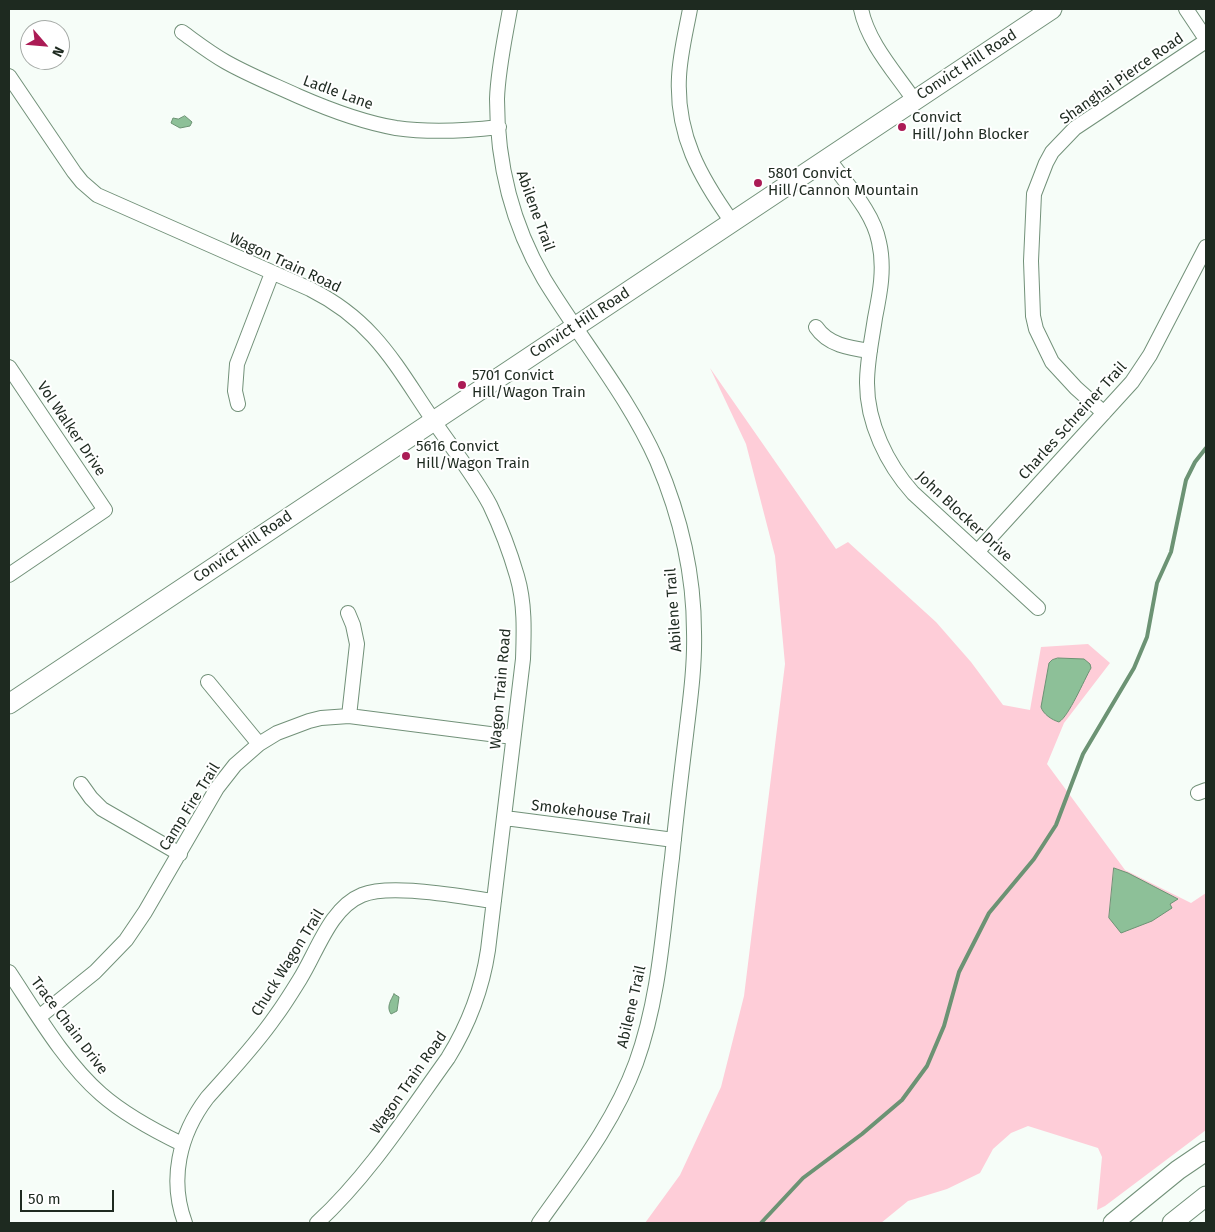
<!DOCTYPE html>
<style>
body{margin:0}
#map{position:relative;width:1215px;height:1232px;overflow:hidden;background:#f6fdf8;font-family:"Fira Sans",sans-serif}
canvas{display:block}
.frame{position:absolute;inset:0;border:10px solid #1e2a20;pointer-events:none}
.north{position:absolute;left:20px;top:20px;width:50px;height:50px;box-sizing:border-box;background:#fff;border:1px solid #a5aaa6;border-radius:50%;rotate:117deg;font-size:14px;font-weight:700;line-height:20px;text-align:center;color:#1e2a20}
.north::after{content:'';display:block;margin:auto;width:18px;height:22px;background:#ab1b55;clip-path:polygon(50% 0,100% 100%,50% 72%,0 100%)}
.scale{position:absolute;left:20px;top:1190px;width:94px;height:22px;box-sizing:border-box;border:2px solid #1e2a20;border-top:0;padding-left:6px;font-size:15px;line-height:18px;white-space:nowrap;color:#1e2a20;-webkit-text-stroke:4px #fff;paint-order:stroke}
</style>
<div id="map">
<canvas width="1215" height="1232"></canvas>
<div class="frame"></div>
<div class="north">N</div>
<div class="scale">50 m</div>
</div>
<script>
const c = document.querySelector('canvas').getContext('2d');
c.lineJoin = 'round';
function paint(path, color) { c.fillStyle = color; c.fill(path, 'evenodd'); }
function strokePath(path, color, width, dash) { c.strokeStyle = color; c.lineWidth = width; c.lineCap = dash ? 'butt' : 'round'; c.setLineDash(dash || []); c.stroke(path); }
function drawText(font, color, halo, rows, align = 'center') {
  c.font = font + ' "Fira Sans",sans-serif'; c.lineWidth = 4; c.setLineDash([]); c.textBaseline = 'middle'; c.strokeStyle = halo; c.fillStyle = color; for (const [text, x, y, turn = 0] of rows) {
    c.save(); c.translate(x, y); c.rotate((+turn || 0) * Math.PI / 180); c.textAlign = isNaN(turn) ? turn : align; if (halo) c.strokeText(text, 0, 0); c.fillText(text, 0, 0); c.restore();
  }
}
paint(new Path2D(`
 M710 368 836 549 848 542 936 622 971 662 1003 705 1030 710 1041 647 1088 644 1110 663 1064 723 1047 764 1125 870 1191 903 1206 893V1130L1105 1206 1097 1210 1102 1157 1098 1148 1028 1126 1011 1133 993 1149 980 1173 947 1189 908 1201 881 1223H645L680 1175 721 1087 744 996 785 664 775 556 746 444Z`), '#fecdd8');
const water = new Path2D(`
 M185 116 192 122 190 126 180 128 171 123 173 118 178 119Z
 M1058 658 1084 659 1090 664 1091 668C1084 680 1069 716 1059 722 1052 720 1043 714 1041 707L1049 663 1052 660Z
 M1114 868 1128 873 1178 899 1170 904 1172 908 1152 921 1121 933 1109 918Z
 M394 994 399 997 397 1011 391 1014C386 1007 391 1000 394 994Z`);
paint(water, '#8dc098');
strokePath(water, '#6c9374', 1);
strokePath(new Path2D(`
 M761 1223 803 1178 862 1134 902 1100 927 1066 944 1026 959 972 989 913 1034 859 1056 825 1083 754 1134 668 1147 637 1157 583 1171 552 1186 480 1195 462 1206 448`), '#6c9374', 4);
const street = new Path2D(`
 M510 9C505 38 498 69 497 99 497 162 512 224 544 279 581 340 628 396 657 461 680 515 694 573 694 632 695 666 690 701 686 735 681 776 676 817 672 858 663 927 660 997 636 1063 614 1123 575 1172 539 1223
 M690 9C686 31 680 54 679 77 676 135 700 177 732 222
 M861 9C868 43 895 72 914 100
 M1186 9 1206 39
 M182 32C196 42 210 53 226 62 249 75 274 85 298 96 330 110 361 122 396 128 430 133 465 131 499 127
 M9 76 74 172 82 182 97 195 310 289C374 321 395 364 433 420 452 448 474 475 490 505 501 528 510 552 517 576 525 603 524 631 523 659L488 950C482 990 469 1024 448 1058 407 1115 369 1175 317 1223
 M828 158C846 184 873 211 879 242 885 268 880 293 875 318 872 339 867 361 867 383 867 423 887 464 913 493L1038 608
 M816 327C828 345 849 348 870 351
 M9 367 105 510 9 575
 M238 404 235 391 237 364 272 273
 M1104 413 1076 388 1052 362 1036 329 1033 316 1031 261 1034 194 1046 163 1052 152 1075 128 1206 41
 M977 552 1132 382 1150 355 1206 247
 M348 613 353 625 357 644 349 716
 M208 682 259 744
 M81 784 91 798 102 809 180 854
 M1198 793 1206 790
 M505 818 674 840
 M9 972C35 1011 65 1063 101 1094 125 1115 153 1130 182 1144
 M39 1017 95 972 126 940 145 912 217 788 235 765 259 744 277 733 309 721 321 718 349 716 513 737
 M185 1223C169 1180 179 1135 207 1098 230 1072 255 1046 275 1017 284 1005 292 992 300 979 317 952 330 908 362 895 391 883 461 897 494 901`);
const secondary = new Path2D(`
 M9 704 1052 9
 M1113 1223 1178 1170 1206 1151
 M1172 1223 1206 1196`);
strokePath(street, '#729179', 16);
strokePath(secondary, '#729179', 21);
strokePath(street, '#fff', 14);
strokePath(secondary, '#fff', 19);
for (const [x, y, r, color] of [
 [902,127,5,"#ab1b55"],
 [758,183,5,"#ab1b55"],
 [462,385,5,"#ab1b55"],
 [406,456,5,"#ab1b55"]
]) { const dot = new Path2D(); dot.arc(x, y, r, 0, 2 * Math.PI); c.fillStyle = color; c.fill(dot); strokePath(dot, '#fff', 2); }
drawText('15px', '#1e2a20', '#fff', [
 ["Convict Hill Road",967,65,-33],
 ["Shanghai Pierce Road",1122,79,-35],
 ["Ladle Lane",338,93,20],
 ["Abilene Trail",535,211,70],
 ["Wagon Train Road",285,263,25],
 ["Convict Hill Road",580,323,-33],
 ["Charles Schreiner Trail",1073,421,-48],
 ["Vol Walker Drive",71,429,56],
 ["John Blocker Drive",964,517,43],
 ["Convict Hill Road",243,547,-34],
 ["Abilene Trail",674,610,-94],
 ["Wagon Train Road",501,689,-85],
 ["Camp Fire Trail",190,807,-58],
 ["Smokehouse Trail",591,813,7],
 ["Chuck Wagon Trail",288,963,-58],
 ["Abilene Trail",632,1007,-77],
 ["Trace Chain Drive",69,1026,53],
 ["Wagon Train Road",409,1083,-55]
]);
drawText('15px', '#1e2a20', '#fff', [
 ["Convict",912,118],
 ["Hill/John Blocker",912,135],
 ["5801 Convict",768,174],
 ["Hill/Cannon Mountain",768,191],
 ["5701 Convict",472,376],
 ["Hill/Wagon Train",472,393],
 ["5616 Convict",416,447],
 ["Hill/Wagon Train",416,464]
], 'left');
</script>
